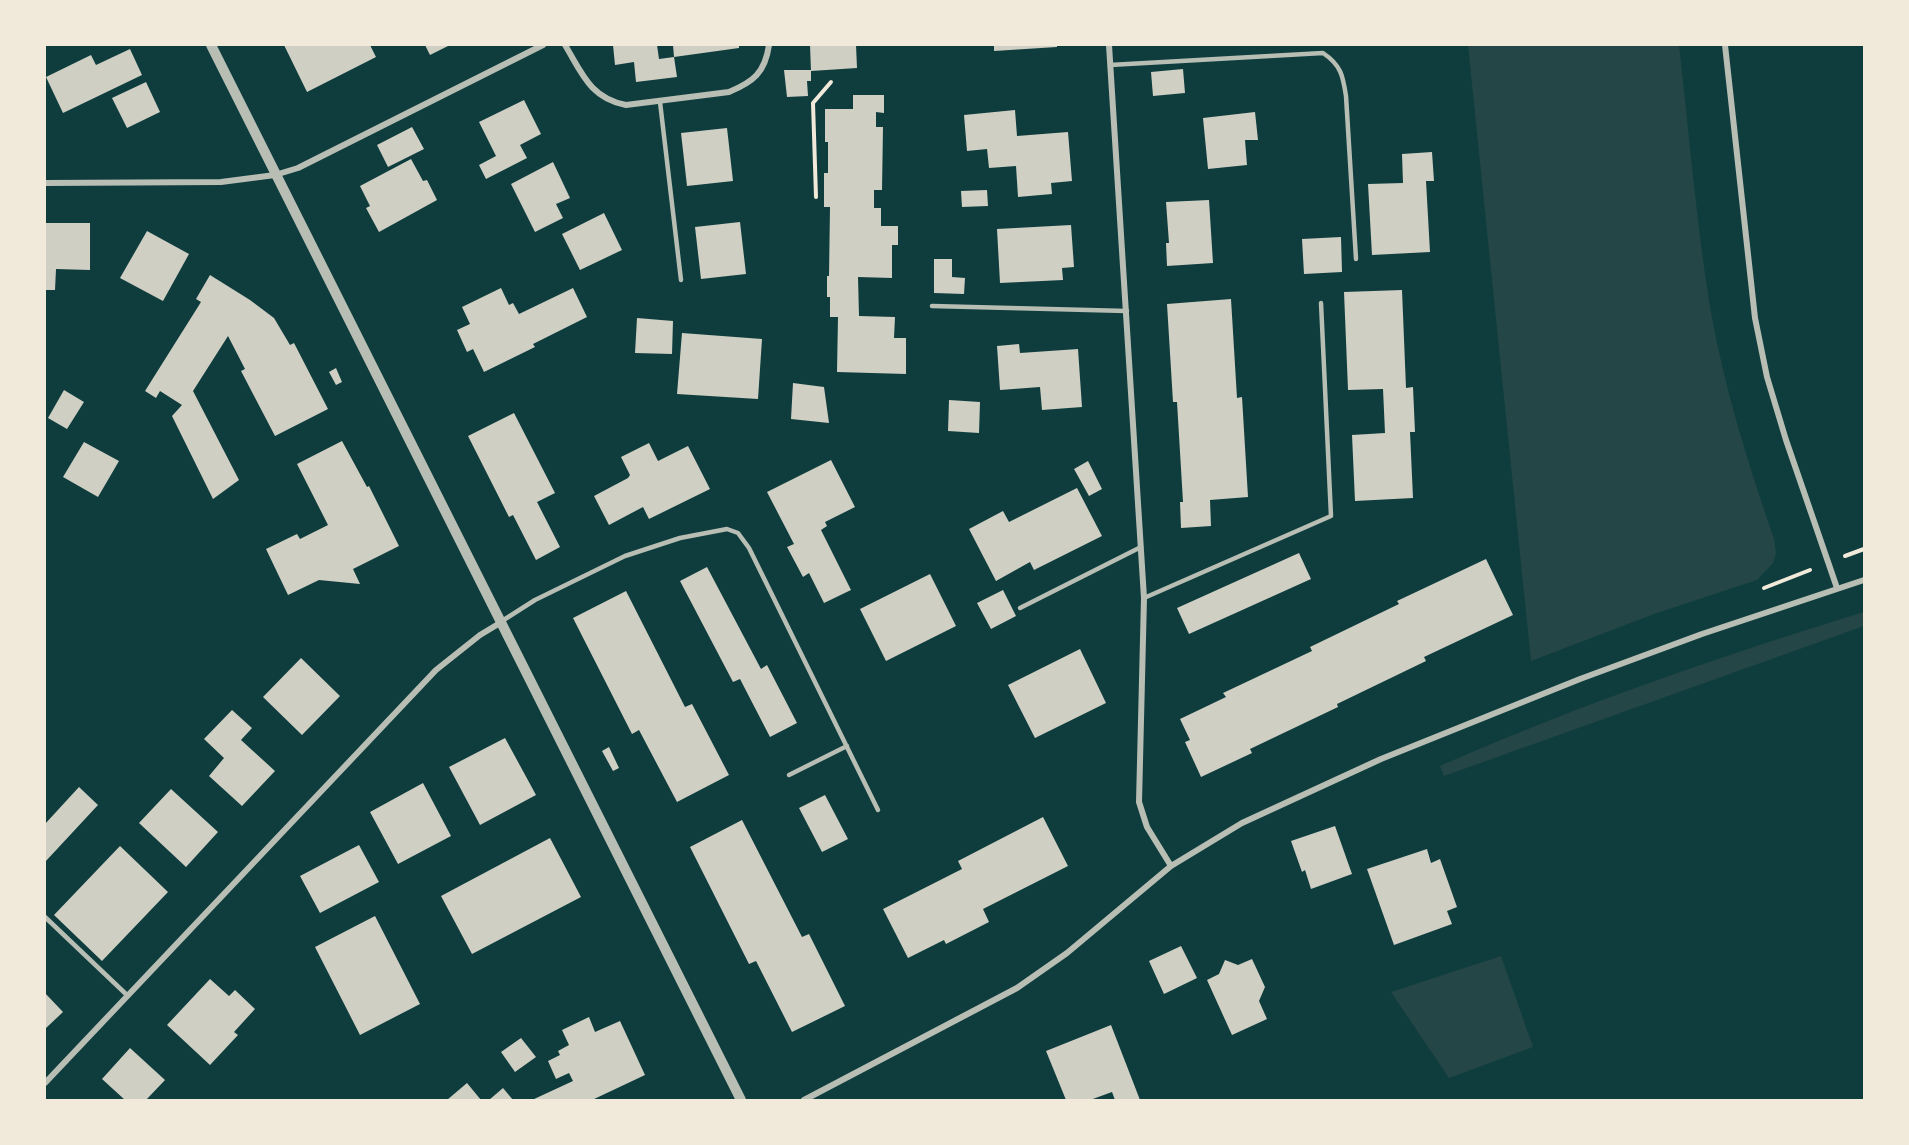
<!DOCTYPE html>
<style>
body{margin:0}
#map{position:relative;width:1909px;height:1145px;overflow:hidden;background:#0f3d3e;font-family:"PT Sans Narrow",sans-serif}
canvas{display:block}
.frame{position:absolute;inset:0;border:46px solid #f1e9da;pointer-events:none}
</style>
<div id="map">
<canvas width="1909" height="1145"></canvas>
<div class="frame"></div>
</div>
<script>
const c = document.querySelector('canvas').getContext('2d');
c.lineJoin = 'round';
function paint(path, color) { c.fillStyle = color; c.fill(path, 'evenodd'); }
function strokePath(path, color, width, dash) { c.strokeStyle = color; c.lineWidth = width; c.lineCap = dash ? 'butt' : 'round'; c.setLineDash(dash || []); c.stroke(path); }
paint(new Path2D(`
 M1468 45H1679C1689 132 1696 220 1710 307 1724 387 1748 464 1774 539L1776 553 1773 563 1757 580 1654 614 1531 661Z
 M1864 612V626L1444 776 1440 766C1578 705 1721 656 1864 612Z
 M1501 956 1533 1047 1449 1078 1391 992Z`), '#244646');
paint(new Path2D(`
 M284 45H370L376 57 307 92Z
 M425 45H450L430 55Z
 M613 45H657L659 59 674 57 673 45H739V48L674 57 677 77 636 82 634 62 615 65Z
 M810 45H856L857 68 811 71Z
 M994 45H1057V47L994 51Z
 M130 49 142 75 63 113 46 77 91 55 96 65Z
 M1183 69 1185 93 1153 96 1151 72Z
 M784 70H811V81H807L808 96 787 97Z
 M146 82 160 112 127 128 112 98Z
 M853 95H884V113L876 112V127H883L882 190H874V208H881V226H898V245H892V278L858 277 859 316 895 317 894 338H906V374L837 372 838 317H830V297H827V276H829L830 207H824V173H828V142H825V109H853Z
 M524 100 541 134 520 145 527 158 486 179 479 165 496 156 479 122Z
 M1015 110 1017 136 1068 132 1072 181 1051 183 1052 194 1018 197 1016 166 989 168 987 149 967 151 964 115Z
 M1255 112 1258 140H1245L1247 165 1208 169 1203 118Z
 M412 127 424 149 388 167 377 145Z
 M727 128 733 181 687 186 681 133Z
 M1432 152 1434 181H1426L1430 252 1372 255 1368 184 1403 183 1402 154Z
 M411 159 423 181 427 180 437 200 379 232 366 208 370 206 360 186Z
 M553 162 570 198 556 204 563 218 535 232 511 184Z
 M987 190 988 206 962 207 961 191Z
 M1209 200 1213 263 1167 266 1166 243H1169L1166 202Z
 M604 213 622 250 580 270 562 234Z
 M740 222 746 274 701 279 695 227Z
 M45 223H90V270L56 269 55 290H45Z
 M1071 225 1074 267 1062 268 1063 280 1000 283 997 229Z
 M147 231 189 254 163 301 120 278Z
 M1341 237 1342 272 1304 274 1302 239Z
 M934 259H952V277L965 278 964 294 934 293Z
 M210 275 250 300 274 318 290 345 294 343 328 409 275 436 241 371 245 369 228 336 193 391 239 480 213 499 172 416 182 405 160 391 156 398 145 391 201 302 196 299Z
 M501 288 509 305 513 303 519 314 573 288 587 317 533 344 535 347 484 372 473 349 467 352 457 330 470 324 462 307Z
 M1402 290 1406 388 1413 387 1415 432H1410L1413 498 1355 501 1352 435 1385 433 1383 389 1348 390 1344 292Z
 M1231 299 1237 398 1242 397 1248 497 1210 500 1211 526 1181 528 1180 502H1183L1177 402H1173L1167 304Z
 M637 318 673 321 672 354 635 353Z
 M682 333 762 339 758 399 677 394Z
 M1019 344 1020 353 1078 349 1082 407 1042 410 1040 387 1000 390 997 346Z
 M336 368 342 382 336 385 329 372Z
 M793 383 824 387 829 423 791 419Z
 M64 390 84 402 67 429 48 418Z
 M949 400 980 402 979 433 948 431Z
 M514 413 555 493 537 502 560 547 536 560 513 515 509 517 468 436Z
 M342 441 367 487 369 486 399 546 353 569 360 584 319 580 288 595 266 549 297 534 300 539 328 525 297 464Z
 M84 442 119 461 98 497 63 477Z
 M649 443 658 461 688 446 710 489 649 519 643 507 609 525 594 496 628 478 630 475 621 457Z
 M831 460 855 507 825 522 827 526 821 530 851 590 824 603 809 573 803 577 787 547 794 544 767 492Z
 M1088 461 1102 489 1089 496 1074 469Z
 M1077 488 1102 536 1034 570 1030 562 996 581 969 529 1003 511 1009 522Z
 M1299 553 1311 579 1189 634 1177 608Z
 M1486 559 1513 615 1424 657 1426 661 1337 704 1338 707 1250 749 1252 753 1201 777 1185 742 1190 740 1180 719 1226 697 1223 693 1312 651 1310 647 1399 604 1397 601Z
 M707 567 761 669 767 665 797 723 770 737 740 679 733 682 680 581Z
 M930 574 956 626 886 661 860 609Z
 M1003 590 1016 616 991 629 977 603Z
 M626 591 685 707 692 704 729 775 677 802 639 730 632 734 573 618Z
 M1080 649 1106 703 1035 738 1008 685Z
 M301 658 340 696 302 735 263 697Z
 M232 710 252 728 241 740 275 771 242 806 209 776 224 758 204 739Z
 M505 738 536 795 480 825 449 767Z
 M609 747 619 768 613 771 602 751Z
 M423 783 451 836 398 864 370 812Z
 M79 787 98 805 45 862V824Z
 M171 789 218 832 186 867 139 823Z
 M825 795 848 839 822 852 799 808Z
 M1043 817 1068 866 983 909 989 922 946 944 944 940 908 958 883 909 962 869 958 861Z
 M742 820 802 937 809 934 845 1006 792 1032 756 961 749 964 690 847Z
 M1335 826 1352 874 1311 889 1305 870 1302 872 1291 841Z
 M550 838 581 897 472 954 441 896Z
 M359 845 379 882 320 913 300 876Z
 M120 846 168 892 102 961 54 915Z
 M1427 849 1431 863 1440 859 1457 907 1447 911 1452 924 1394 945 1367 869Z
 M375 916 420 1004 360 1035 315 947Z
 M1181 946 1197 978 1164 994 1149 961Z
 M1252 959 1265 987 1259 1001 1267 1019 1232 1035 1207 980 1219 974 1225 960 1238 965Z
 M210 979 229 996 235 990 255 1009 234 1032 238 1035 210 1065 167 1025Z
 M45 993 63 1012 45 1029Z
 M589 1017 595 1032 620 1021 645 1075 592 1100H532L573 1081 569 1073 556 1079 548 1061 560 1055 558 1051 569 1045 562 1030Z
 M1111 1025 1140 1100H1115L1112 1092 1090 1100H1066L1046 1051Z
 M521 1038 536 1057 515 1072 501 1052Z
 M130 1048 165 1080 146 1100H125L102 1079Z
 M467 1083 481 1100H447Z
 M503 1088 513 1100H489Z`), '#cfcfc3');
strokePath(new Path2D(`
 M816 197 813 103 831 82
 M1845 556 1864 549
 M1764 588 1810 570`), '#f1e9da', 4);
strokePath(new Path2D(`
 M1110 65 1323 53C1341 65 1343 76 1346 96L1356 259
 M660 102 681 280
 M932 306 1127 311
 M1144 598 1331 516 1321 303
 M1020 608 1141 547
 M502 621 535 600 625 556 680 538 727 529 738 533 749 548 878 810
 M789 775 847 746
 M45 917 128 996`), '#b8beb3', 4.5);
strokePath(new Path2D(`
 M565 45C582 73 590 98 626 105L729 92C753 82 765 73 769 45
 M1109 45 1144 598 1139 802 1147 827 1171 866
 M1725 45 1755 318 1767 377 1786 440 1837 588
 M45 183 221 182 275 175 298 168 543 45
 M45 1083 436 670 480 635 500 623
 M804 1100 1017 988 1067 953 1171 866 1242 823 1381 759 1580 679 1702 634 1864 580`), '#b8beb3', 6);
strokePath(new Path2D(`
 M211 45 741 1100`), '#b8beb3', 10);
</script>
